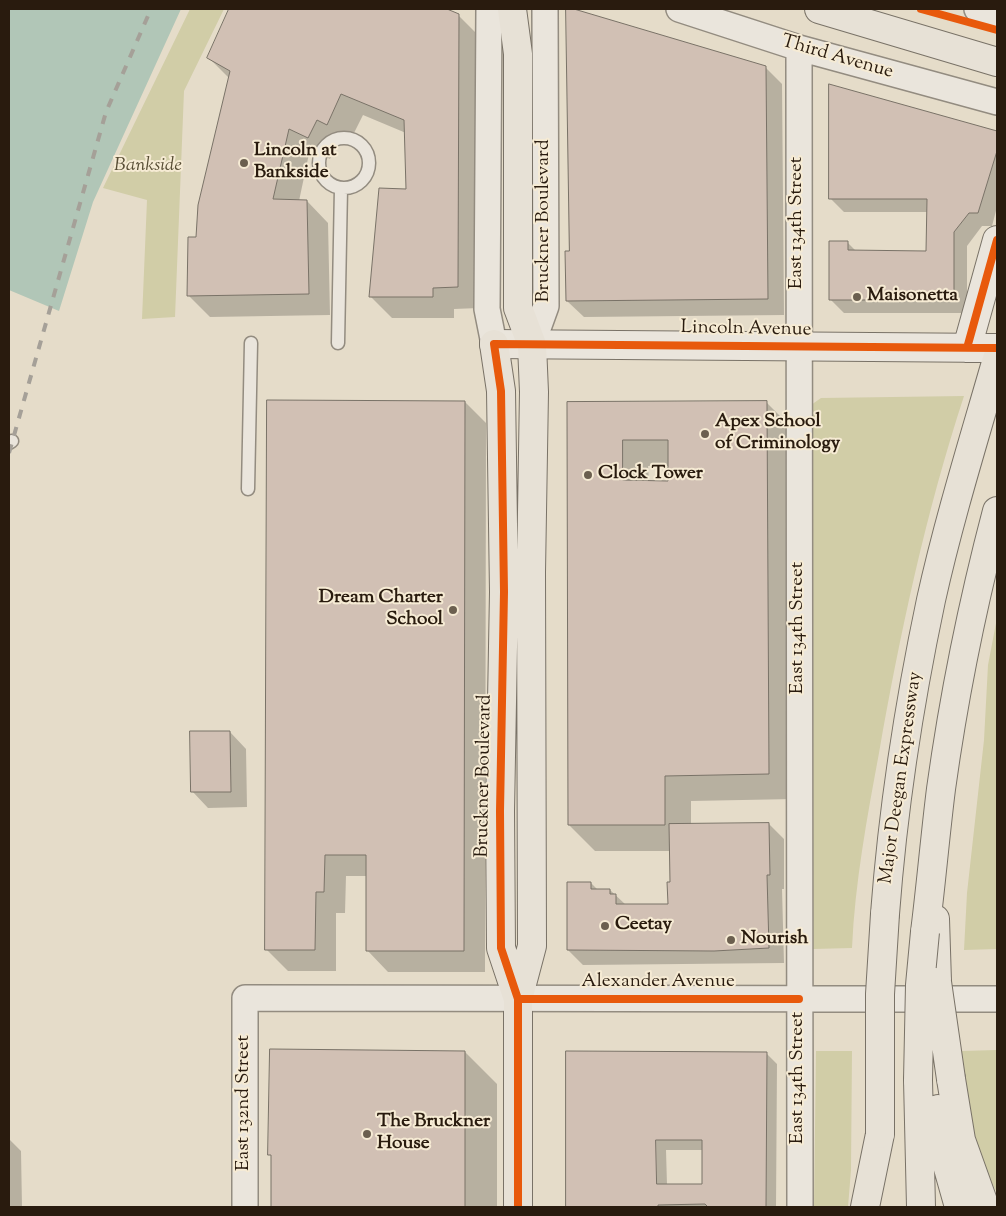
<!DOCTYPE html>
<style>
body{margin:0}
#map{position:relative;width:1006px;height:1216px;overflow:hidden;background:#e5dcc9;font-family:"Sorts Mill Goudy",serif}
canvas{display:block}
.frame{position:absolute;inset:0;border:10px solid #291b0e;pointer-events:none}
</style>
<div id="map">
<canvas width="1006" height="1216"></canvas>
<div class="frame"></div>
</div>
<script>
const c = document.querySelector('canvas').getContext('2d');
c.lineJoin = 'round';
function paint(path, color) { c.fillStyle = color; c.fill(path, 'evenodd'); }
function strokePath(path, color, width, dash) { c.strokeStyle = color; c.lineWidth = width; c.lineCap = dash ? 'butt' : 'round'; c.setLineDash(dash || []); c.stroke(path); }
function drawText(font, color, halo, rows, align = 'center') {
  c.font = font + ' "Sorts Mill Goudy",serif'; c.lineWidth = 4; c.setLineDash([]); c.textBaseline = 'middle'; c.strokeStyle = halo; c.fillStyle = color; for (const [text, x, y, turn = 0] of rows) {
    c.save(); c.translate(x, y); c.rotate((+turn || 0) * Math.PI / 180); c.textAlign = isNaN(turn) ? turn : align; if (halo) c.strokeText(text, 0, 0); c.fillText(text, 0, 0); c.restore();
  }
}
paint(new Path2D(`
 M190 9H224L184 91 175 317 142 319 147 200 103 188Z
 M964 396C926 512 900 633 879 753 867 818 855 882 852 948L813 949 811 405 821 398Z
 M997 618V949L964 950 967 893 984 740 988 665Z
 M997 1050V1193C975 1150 962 1099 962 1051Z
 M816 1051H852L851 1170 848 1207H814Z`), '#d1cda7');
paint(new Path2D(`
 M9 9H181L93 202 59 311 9 290Z`), '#b1c6b7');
paint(new Path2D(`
 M231 9H444L458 15 480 37 479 308 454 309V318H392L370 296 407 191 406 133 363 115 348 145 338 140 330 159 310 149 299 201H307L328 223 330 315 210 317 189 296 198 238 230 79 209 58Z
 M568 9 765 67 782 84 784 315 584 317 567 301 570 252Z
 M830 85 997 132V207L992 226H982L967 246V313H844L830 299 847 242 857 252H928V212H844L831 199Z
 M465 402 486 423 485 972H388L367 950V876H346L345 913H336V971H288L266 949Z
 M569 403H767L793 429 794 799 691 801V825L769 824 784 839V889H782L784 963 583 965 568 950 591 883 598 890H610L626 905H669L671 883 670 851H595L569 825ZM648 466H669V482H649Z
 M230 732 246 749 247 807 208 808 192 791Z
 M271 1050 465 1052 497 1084V1207H271Z
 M568 1052 767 1054 777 1064 776 1207H567ZM666 1150H703V1186L667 1185Z
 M10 1140 21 1151 22 1207H9Z`), '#0003');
const building = new Path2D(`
 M229 9H447L459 14 458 287 433 288V297H369L379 188 406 189 404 120 341 94 327 125 317 120 308 138 289 129 273 199 307 200 309 294 187 296 188 237H196L198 205 230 71 207 58Z
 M566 9H574L766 66 768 299 566 301 565 251H569Z
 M829 84 997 131V151L978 213H969L954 232V300H829V241H848V250L926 251 927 199H829Z
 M267 400 465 401 464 951H366V855H325L324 892H316L315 950H265Z
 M767 401 769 774 665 776V825H568L567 402ZM623 440H668V481L623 480Z
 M190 731H230L231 792H191Z
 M769 823 770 875H767L769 948 714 951 567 950V882H591V889H610V894H616V904H668L667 882H670L669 824Z
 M270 1049 465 1051V1207H271V1155H268Z
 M566 1051 767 1052 766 1207H708L705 1204 658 1205V1207H566ZM656 1140H702V1184H657Z`);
paint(building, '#d1c0b4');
strokePath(building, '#797267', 1);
const lane = new Path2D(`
 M319 163a25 25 0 1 1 50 0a25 25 0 1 1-50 0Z
 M338 343 341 188
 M9 443 12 441
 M248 489 251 343`);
const street = new Path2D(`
 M489 9 487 309 494 344
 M679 9 799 48 997 102
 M977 9 997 14
 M799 48 800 1207
 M532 345 546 306 545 9
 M245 1207V998L997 999`);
const secondary = new Path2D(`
 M494 344 997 348
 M967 348 997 240`);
const primary = new Path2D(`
 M512 9 518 54V308L532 345 534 392 531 572 532 946 518 999V1207
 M819 9 997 62
 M494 344 501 391 504 592 500 811 501 948 518 999`);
const highway = new Path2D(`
 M885 914C893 808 909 704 931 600 949 519 974 439 997 359
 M935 919 937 982
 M925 932C931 885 935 837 941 789 954 695 973 602 997 511
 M951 1079 961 1140 985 1207
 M918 1080 921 1207
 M938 1109 946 1161 959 1207
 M865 1207 880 1134`);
strokePath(lane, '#938c80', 15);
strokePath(street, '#938c80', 28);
strokePath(secondary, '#797267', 30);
strokePath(primary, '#797267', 30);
strokePath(highway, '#797267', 30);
strokePath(lane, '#eae5dc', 12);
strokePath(street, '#eae5dc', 25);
strokePath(secondary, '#eae5dc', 28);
strokePath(primary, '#e7e1d6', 28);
strokePath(highway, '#e7e1d6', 28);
strokePath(new Path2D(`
 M9 453 106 112 151 9`), '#a5a098', 4, [9, 9]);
const highwayBridge = new Path2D(`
 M937 982 951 1079
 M918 1080 920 985 925 932
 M880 1134V994L885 914`);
strokePath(highwayBridge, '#797267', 30, []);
strokePath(highwayBridge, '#e7e1d6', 28);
strokePath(new Path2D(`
 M921 9 997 30
 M967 348 997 240
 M518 999H799
 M518 1207V999L501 948 500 811 504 592 501 391 494 344 997 348`), '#e8590c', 8);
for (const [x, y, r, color] of [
 [244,163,5,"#6b5f4f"],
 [857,297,5,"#6b5f4f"],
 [705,434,5,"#6b5f4f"],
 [588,475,5,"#6b5f4f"],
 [453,610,5,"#6b5f4f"],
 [605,926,5,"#6b5f4f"],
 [731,940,5,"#6b5f4f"],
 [367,1134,5,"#6b5f4f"]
]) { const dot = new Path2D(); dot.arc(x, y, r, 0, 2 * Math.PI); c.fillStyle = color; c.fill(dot); strokePath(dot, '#f6ebd4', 2); }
drawText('19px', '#291b0e', '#f6ebd4', [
 ["Third Avenue",837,58,16],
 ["Bruckner Boulevard",545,221,-90],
 ["East 134th Street",798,223,-90],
 ["Lincoln Avenue",746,330,1],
 ["East 134th Street",799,628,-90],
 ["Bruckner Boulevard",485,776,-89],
 ["Major Deegan Expressway",902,778,-82],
 ["Alexander Avenue",658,983],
 ["East 134th Street",799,1078,-90],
 ["East 132nd Street",245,1103,-90]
]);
drawText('bold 19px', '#291b0e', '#f6ebd4', [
 ["Lincoln at",254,152],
 ["Bankside",254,174],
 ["Maisonetta",867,297],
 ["Apex School",715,423],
 ["of Criminology",715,445],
 ["Clock Tower",598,475],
 ["Dream Charter",443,599,"right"],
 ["School",443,621,"right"],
 ["Ceetay",615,926],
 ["Nourish",741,940],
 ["The Bruckner",377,1123],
 ["House",377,1145]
], 'left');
drawText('italic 19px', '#574d34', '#f6ebd4', [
 ["Bankside",148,167]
]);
</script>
